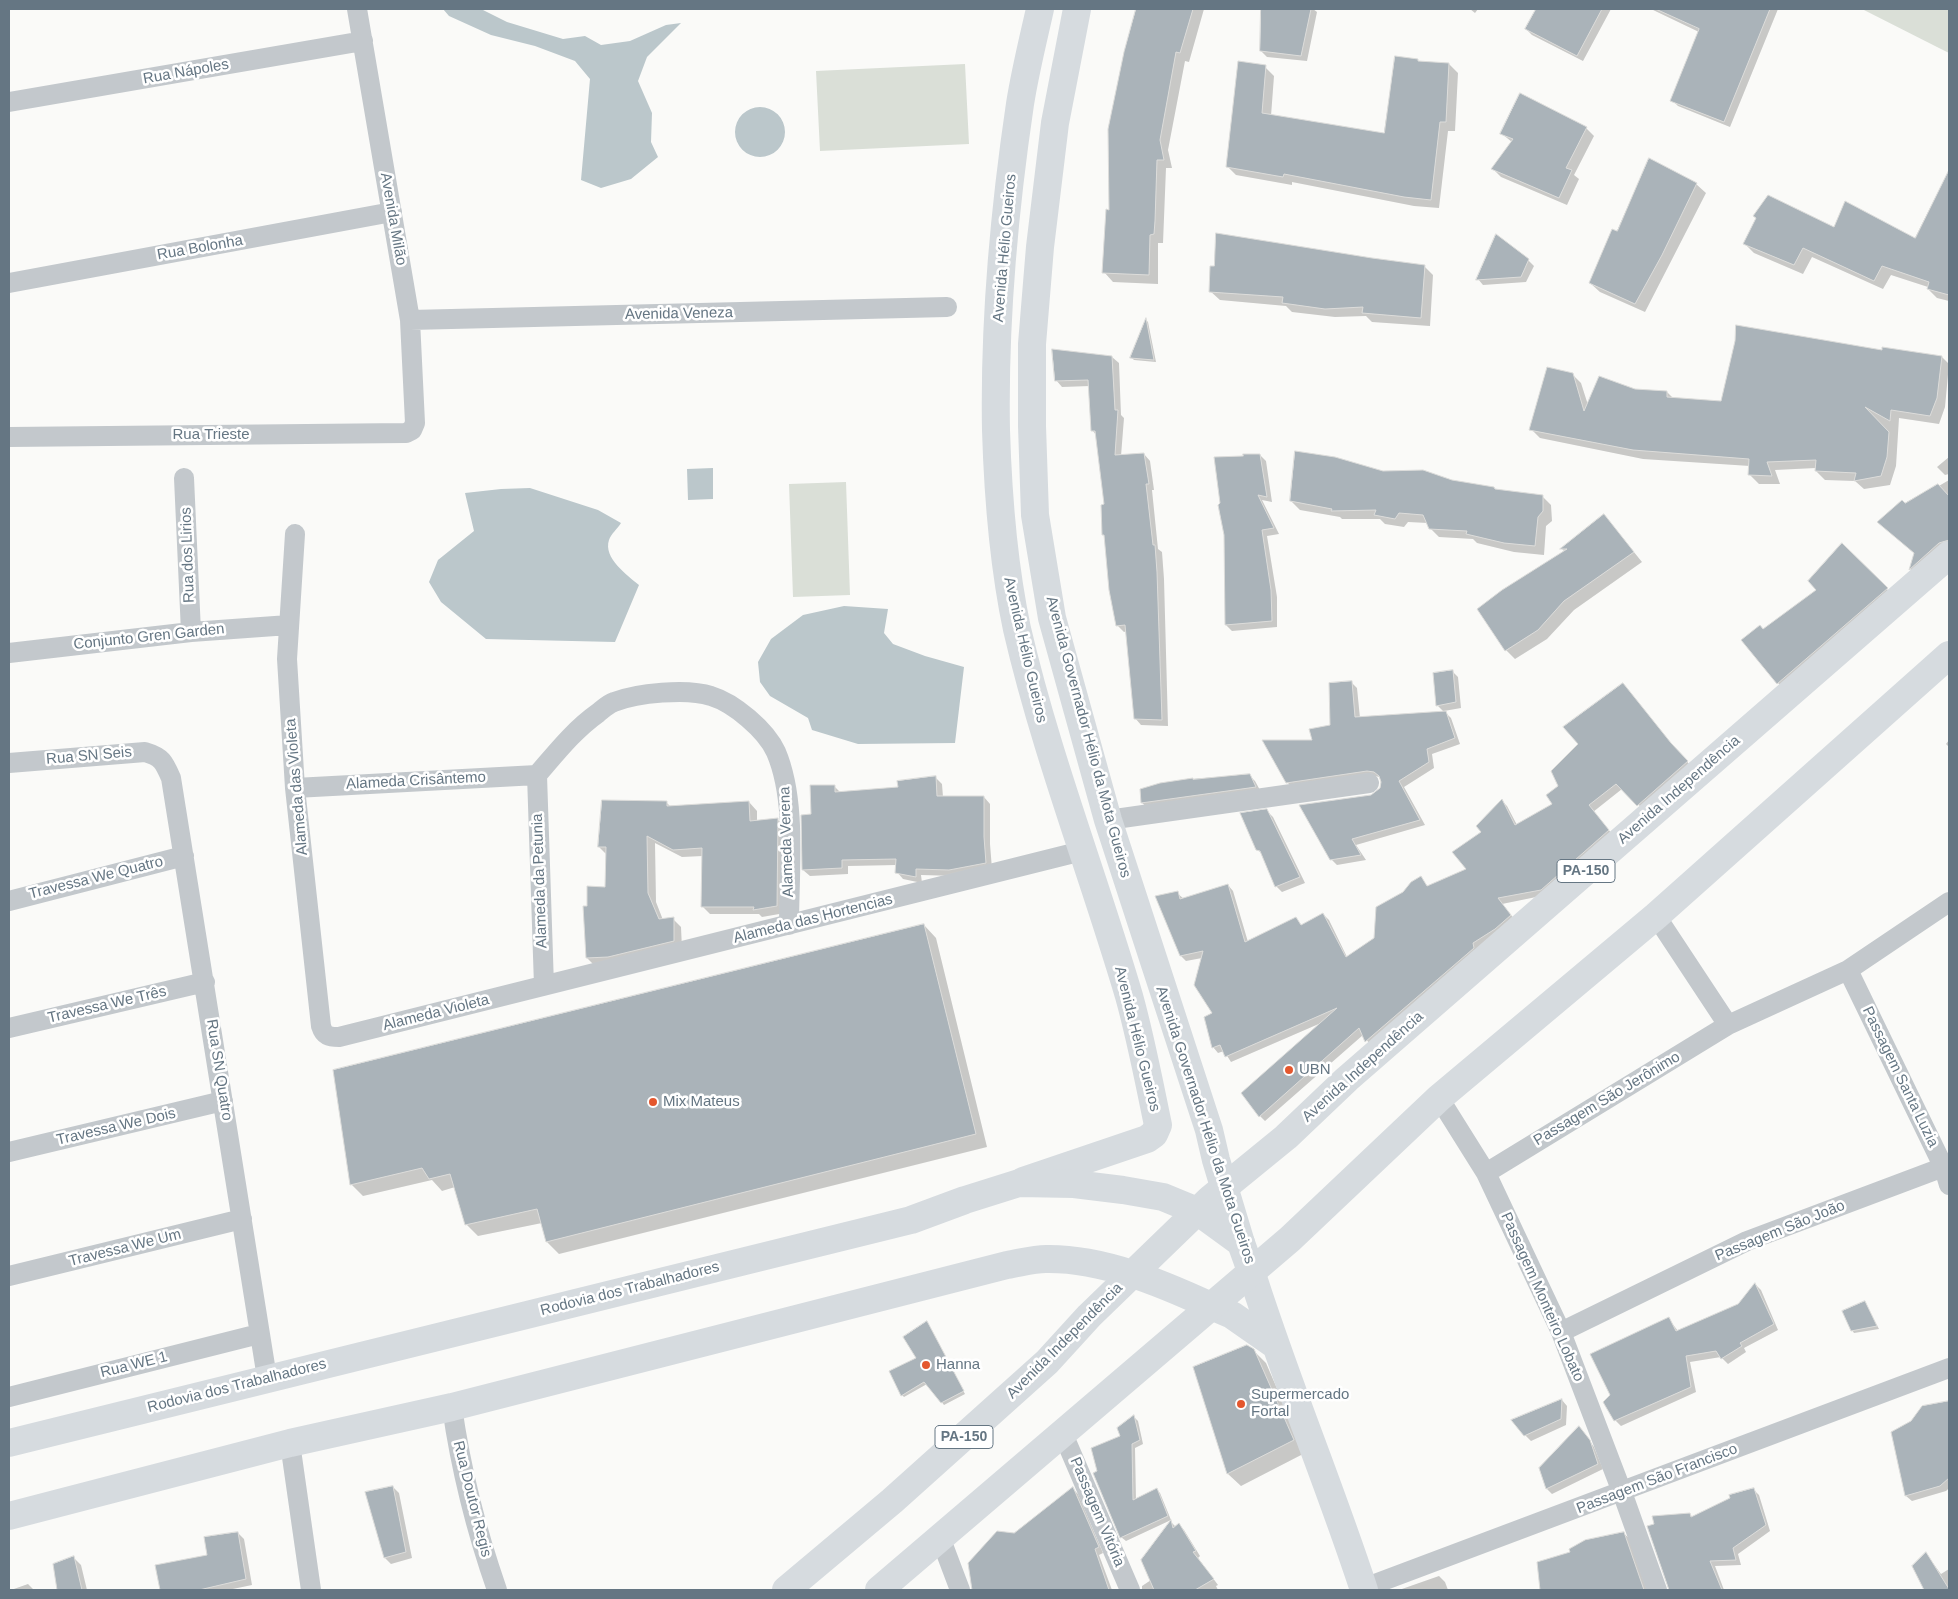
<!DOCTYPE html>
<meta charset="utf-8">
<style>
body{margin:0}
#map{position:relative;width:1958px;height:1599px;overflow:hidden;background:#fafaf8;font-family:Helvetica,sans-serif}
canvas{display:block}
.frame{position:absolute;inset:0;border:10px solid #657683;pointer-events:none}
</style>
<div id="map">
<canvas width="1958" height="1599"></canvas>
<div class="frame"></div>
</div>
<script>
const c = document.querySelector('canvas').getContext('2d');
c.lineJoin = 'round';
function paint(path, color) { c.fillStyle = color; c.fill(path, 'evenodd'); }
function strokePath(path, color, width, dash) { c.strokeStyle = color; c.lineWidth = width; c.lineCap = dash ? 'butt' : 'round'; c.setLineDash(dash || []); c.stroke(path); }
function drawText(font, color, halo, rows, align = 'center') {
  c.font = font + ' Helvetica,sans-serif'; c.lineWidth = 5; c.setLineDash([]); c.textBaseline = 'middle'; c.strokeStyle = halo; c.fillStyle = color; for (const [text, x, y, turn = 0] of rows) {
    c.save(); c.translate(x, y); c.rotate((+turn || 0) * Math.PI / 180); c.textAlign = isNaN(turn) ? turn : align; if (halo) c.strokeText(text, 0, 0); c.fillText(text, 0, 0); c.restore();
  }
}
paint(new Path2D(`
 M1862 9H1949V53L1937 47Z
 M965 64 969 144 820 151 816 71Z
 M846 482 850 595 793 597 789 484Z`), '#dadfd7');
paint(new Path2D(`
 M443 9H481L507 22 563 39 585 36 601 45 630 41 666 25 681 23 647 57 638 81 652 113 651 142 658 157 631 179 601 188 581 180 590 79 575 61 535 46 491 35 449 16Z
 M735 132a25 25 0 1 1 50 0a25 25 0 1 1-50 0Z
 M713 468V499L688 500 687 469Z
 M530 488 598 510 621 523C618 528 611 534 609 540 603 558 627 575 639 585L615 642 486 639 441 602 429 582 438 560 474 531 465 493 501 489Z
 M844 606 888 609 884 633 893 644 925 656 964 667 955 743 858 744 812 730 808 718 770 696 760 682 758 662 771 639 803 615Z`), '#bbc7cb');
paint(new Path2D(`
 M1137 9H1204L1189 62 1185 61 1168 150 1172 168H1166L1163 243H1158V284L1113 282 1104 272 1125 53Z
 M1262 9H1313L1317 12 1307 61 1267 57 1261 51Z
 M1470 9H1478L1475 13Z
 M1537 9H1611L1583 61 1532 35 1526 29Z
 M1651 9H1778L1730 127 1678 106 1672 100 1699 32Z
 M1419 63 1449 64 1458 73 1455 131H1448L1439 208 1414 206 1292 182V185L1236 175 1227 166 1265 67 1274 76 1271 116 1385 135Z
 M1520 94 1586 128 1594 136 1574 175 1579 179 1567 205 1501 177 1493 169 1512 142 1502 134Z
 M1949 172V301L1937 298 1928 289V287L1891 275 1883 289 1812 257 1803 274 1754 253 1745 244 1834 229 1915 240Z
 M1696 184 1706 193 1645 312 1600 292 1590 283 1618 233Z
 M1528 260 1534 266 1526 282 1483 285 1478 279Z
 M1424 266 1433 275 1430 326 1372 322 1366 316 1335 317 1292 312 1286 306 1220 300 1210 291Z
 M1146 320 1148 322 1156 362 1134 360 1131 357Z
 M1883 352 1942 357 1949 364 1945 407 1939 424 1899 418 1896 466 1890 485 1864 489 1855 481 1825 480 1816 471V468L1775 470 1780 484H1759L1750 475V466L1643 459 1540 438 1531 429 1572 374 1581 383 1588 405 1634 390 1667 392 1673 398 1722 402Z
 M1112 357 1119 363 1121 415 1124 418 1121 456 1144 454 1150 461 1154 490H1152L1158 549 1162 552 1164 579 1168 726 1141 725 1135 718 1127 631 1124 632 1117 625 1097 436 1092 430 1090 386 1062 387 1056 380Z
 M1260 455 1266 461 1272 502 1262 500 1279 534 1267 536 1277 597V627L1232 631 1226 625Z
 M1949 457V474L1945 475 1937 467Z
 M1383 472 1451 481 1496 491 1542 496 1551 505 1552 521 1546 526 1544 555 1514 552 1477 543 1473 539 1439 537 1430 528 1428 523 1408 522 1404 527 1385 524 1380 519H1342L1340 517 1300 510 1291 501Z
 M1949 480V550L1918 577 1910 569 1915 554 1878 522Z
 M1604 515 1642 562 1574 610 1547 639 1515 659 1506 650 1565 552 1562 549Z
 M1842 545 1892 594 1784 689 1778 683 1763 630 1818 590Z
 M1452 671 1458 677 1461 708 1444 711 1451 718 1460 744 1432 754 1434 768 1404 787 1425 825 1356 845 1366 860 1337 865 1331 859 1372 796 1381 789 1382 782 1380 777 1374 776 1293 788 1287 782 1314 741 1331 726 1351 682 1357 688 1360 718 1445 713 1437 705Z
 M1949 740V747L1946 744Z
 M1676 750 1693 768 1644 810 1622 789 1593 812 1614 836 1546 895 1502 904 1516 921 1372 1047 1363 1035 1265 1121 1260 1116 1321 1023 1231 1062 1224 1051 1218 1053 1213 1047 1214 1014 1202 958 1186 961 1181 956 1177 893 1184 899 1228 885 1233 891 1248 942 1296 919 1302 926 1323 914 1329 920 1347 957 1376 938 1404 893 1421 878 1428 887 1469 869 1483 832 1502 801 1507 806 1517 825Z
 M1249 775 1255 781 1261 792 1148 808 1142 803 1194 780Z
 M935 777 942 784 943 797H984L990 804V844L992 869 956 876 921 875 922 883 903 879 897 872V865L848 866V874L810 876 803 870 812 815 834 786 841 793 899 788Z
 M666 802 671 807 749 802 757 811V822L777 819 785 827V913L762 917 759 914H710L702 906 703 856 682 857 655 843 656 902 663 920 673 919 681 927 682 949 595 966 587 958 588 907 607 889V855L599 847Z
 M1267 811 1273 817 1305 883 1282 892 1276 886 1263 855 1257 849Z
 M924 925 936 938 987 1147 559 1254 547 1242 542 1223 478 1236 466 1224 455 1187 442 1191 432 1180 363 1196 351 1184Z
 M1756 1285 1761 1290 1778 1330 1744 1348 1746 1352 1728 1364 1721 1357 1690 1362 1696 1392 1621 1426 1615 1420 1668 1318 1678 1331 1739 1305Z
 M1865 1303 1879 1329 1854 1333 1852 1330Z
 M927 1323 965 1394 944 1405 927 1384 904 1397 902 1395 918 1359Z
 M1253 1350 1266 1363 1305 1453 1241 1486 1228 1474 1194 1368Z
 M1562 1400 1567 1406 1566 1425 1531 1441 1525 1435Z
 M1949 1402V1488L1946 1491 1912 1501 1906 1496 1911 1422 1923 1407Z
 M1134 1417 1138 1421 1143 1444 1135 1448 1136 1500 1156 1489 1160 1493 1171 1520 1126 1541 1121 1537 1099 1471Z
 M1584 1433 1594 1447 1603 1469 1552 1494 1547 1489Z
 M393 1487 399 1493 412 1558 391 1564 385 1558Z
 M1073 1489 1078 1494 1103 1553 1099 1555 1112 1590H973L969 1564 1014 1534Z
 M1753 1489 1759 1495 1770 1531 1738 1554 1741 1565 1715 1566 1724 1590H1669L1689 1514 1693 1517Z
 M1171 1522 1176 1527 1179 1525 1184 1530 1200 1556 1198 1558 1218 1585 1216 1586 1218 1590H1142V1586L1151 1580Z
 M238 1533 244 1539 252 1585 228 1590H161L156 1566 208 1556Z
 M1623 1533 1629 1538 1647 1590H1542L1538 1563 1572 1553Z
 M1926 1554 1941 1574 1949 1569V1590H1925L1913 1566Z
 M74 1558 81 1565 87 1590H58L54 1565Z
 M1439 1576 1445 1582 1448 1590H1399Z
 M28 1584 34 1590H11Z`), '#0003');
const building = new Path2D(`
 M1136 9H1193L1180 53 1176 52 1160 140 1164 160H1157L1155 221 1154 234 1150 235 1149 275 1102 273 1106 209 1109 210 1108 129 1124 52Z
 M1261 9H1311L1301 56 1260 51Z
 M1536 9H1602L1577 56 1525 29Z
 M1656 9H1770L1724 122 1670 101 1699 29Z
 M1395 56 1418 59V61L1449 63 1446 122H1440L1431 200 1404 197 1284 174 1283 177 1226 167 1238 61 1266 65 1262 113 1384 133Z
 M1520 93 1587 127 1566 168 1572 170 1559 198 1491 169 1513 139 1500 134Z
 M1649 158 1697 183 1662 255 1635 304 1589 283 1612 229 1617 231Z
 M1949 170V295L1927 289 1929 282 1882 266 1874 281 1803 248 1794 265 1743 244 1756 218 1753 216 1768 195 1834 227 1845 201 1915 238Z
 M1216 233 1372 258 1425 265 1421 318 1362 313 1363 307 1325 309 1282 303 1283 297 1209 292 1210 266H1214Z
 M1496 234 1529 259 1521 277 1476 280Z
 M1146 318 1154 360 1130 358Z
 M1736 325 1882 350V347L1942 356 1937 398 1930 416 1891 410 1890 421 1865 407 1889 432 1887 457 1881 476 1854 481 1856 473 1815 471 1816 460 1767 462 1772 476 1748 475 1749 459 1633 450 1529 430 1547 367 1573 373 1584 411 1599 376 1635 389 1667 391V397L1721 401 1735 341Z
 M1052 349 1112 356 1115 410H1118L1115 455 1144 453 1149 484H1146L1153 545H1155L1157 572 1162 720 1134 719 1125 625 1116 626 1109 590 1104 535H1102L1101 505 1104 504 1095 431H1091L1088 380 1055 381Z
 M1295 451 1335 457 1383 471 1423 470 1452 480 1494 487 1495 489 1543 495V511L1538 517 1535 546 1504 543 1466 534 1467 531 1429 529 1423 515 1399 513 1395 519 1374 515 1376 510 1331 511 1332 509 1290 501Z
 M1243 454H1260L1267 497 1258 495 1274 528 1262 530 1271 590 1272 621 1225 625 1224 535 1218 505 1220 503 1214 457 1243 456Z
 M1938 484 1949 496V540L1939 543 1909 570 1914 553 1877 522 1902 500 1905 503Z
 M1604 514 1634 552 1564 601 1538 630 1505 651 1477 609 1502 590 1567 549H1560Z
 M1842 543 1888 588 1777 684 1741 640 1760 625 1763 629 1816 590 1808 581Z
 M1453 670 1456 702 1436 706 1433 673Z
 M1352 681 1355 717 1446 711 1455 738 1427 749 1429 762 1399 781 1420 820 1352 839 1361 855 1330 860 1299 805 1371 795 1380 788 1381 782 1379 776 1374 772 1367 771 1286 783 1262 740H1312L1309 729 1330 725 1329 683Z
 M1623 683 1671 743 1688 761 1637 806 1616 784 1589 805 1609 830 1541 890 1498 898 1511 915 1495 929 1473 943 1474 948 1365 1042 1359 1028 1259 1117 1241 1093 1337 1008 1225 1057 1220 1045 1212 1048 1204 1017 1212 1013 1194 985 1203 951 1180 956 1155 896 1178 891 1180 899 1228 884 1245 942 1296 917 1301 925 1323 913 1346 957 1374 938 1376 907 1403 892 1411 882 1421 876 1427 886 1466 869 1452 852 1481 832 1476 826 1502 799 1515 825 1552 804 1546 795 1558 786 1551 771 1578 744 1563 727Z
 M1250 774 1256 787 1141 803 1140 789 1160 783 1193 778V779Z
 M936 776 937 796H984V837L986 863 949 870 916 869V877L895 873 896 859 842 860V868L802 870 801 815 811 814 810 785H835V792L898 787 897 781Z
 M602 800 667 801V806L749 801 750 821 778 818 777 906 753 910 754 907H701L702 848 673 850 647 836 648 893 659 919 674 917V941L608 957 586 958 583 906H587V886L605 887 606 847H598Z
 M1267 809 1300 877 1275 887 1260 851 1256 850 1240 813Z
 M924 924 976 1134 546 1242 537 1209 465 1225 450 1174 429 1179 422 1168 350 1185 333 1070Z
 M1755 1283 1774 1324 1740 1343 1742 1346 1721 1359 1716 1351 1686 1356 1691 1387 1614 1421 1603 1402 1610 1395 1590 1354 1669 1317 1676 1331 1738 1304Z
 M1865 1301 1877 1326 1851 1331 1842 1311Z
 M927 1321 964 1391 941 1403 924 1382 901 1396 889 1371 916 1358 903 1337Z
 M1247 1345 1254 1349 1294 1440 1227 1474 1193 1367Z
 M1562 1399 1561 1419 1524 1436 1511 1420Z
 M1949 1401V1478L1940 1486 1905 1496 1891 1432 1911 1421 1922 1406Z
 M1134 1415 1140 1440 1132 1444 1133 1500 1157 1488 1168 1516 1120 1538 1093 1473 1097 1471 1091 1448 1120 1436 1117 1428Z
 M1579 1426 1590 1440 1598 1464 1546 1489 1539 1468Z
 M393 1486 406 1552 384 1558 365 1492Z
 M1073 1487 1099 1547 1095 1549 1109 1590H972L968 1563 997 1531 1014 1533Z
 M1754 1488 1766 1525 1733 1548 1736 1560 1710 1561 1722 1590H1669L1647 1526 1654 1524 1652 1516 1690 1513 1691 1517 1730 1498 1729 1495Z
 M1171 1520 1173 1528 1179 1523 1196 1551 1193 1552 1214 1579 1195 1590H1154L1141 1560Z
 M238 1532 246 1579 199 1590H160L155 1565 207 1555 204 1537Z
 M1624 1532 1644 1590H1540L1537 1562 1570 1552 1569 1549 1585 1540Z
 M1926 1552 1949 1589V1590H1924L1912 1566Z
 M74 1556 82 1590H57L53 1564Z`);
paint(building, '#aab3b9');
strokePath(building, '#dcdcda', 1);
strokePath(new Path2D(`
 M9 102 363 41
 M9 283 392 212
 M410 320 947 307
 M9 437 406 433 412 430 415 423 410 320 357 9
 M184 478 191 632
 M295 534 287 659 295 788 321 1026C324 1036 329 1037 339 1037L1082 851
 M9 653 191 632 289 625
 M9 763 145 752C162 757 164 762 171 778L267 1378
 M537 775C556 753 574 730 598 713 603 709 608 704 614 702 637 693 687 688 711 696 734 703 766 730 776 752 797 801 789 872 789 925
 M537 775 544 986
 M295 788 537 775
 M1108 820 1369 783
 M9 901 184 856
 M1656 916 1728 1025
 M1848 970 1944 1168 1949 1185
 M9 1028 205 982
 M1439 1098 1486 1173 1561 1332 1622 1492 1657 1590
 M9 1152 223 1101
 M1486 1173 1728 1025 1848 970 1949 902
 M9 1276 242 1219
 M1561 1332 1747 1241 1949 1165
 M9 1397 259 1334
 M452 1407C461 1470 476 1530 497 1590
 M1063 1434 1130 1590
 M290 1443 311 1590
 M940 1537 960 1590
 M1364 1588 1949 1368`), '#c3c8cc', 20);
strokePath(new Path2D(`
 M1077 9 1055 123 1040 247 1032 344V426L1035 515 1052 618 1108 820 1209 1130 1216 1160 1241 1243
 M1023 1181 1147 1139 1154 1134 1158 1125C1149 1082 1141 1039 1129 996 1093 874 1046 754 1017 629 1003 563 998 497 996 430 994 321 1004 212 1020 104 1025 72 1033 40 1040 9
 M1251 1271C1285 1379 1329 1483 1364 1590
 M1211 1306 1232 1315 1275 1345`), '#d6dbdf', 28);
strokePath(new Path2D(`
 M9 1443 911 1220 965 1200 1019 1183 1074 1184 1123 1190 1163 1197 1197 1211 1241 1243 1251 1271
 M9 1516 290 1443 452 1407 1007 1265C1020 1263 1033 1259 1046 1259 1102 1258 1161 1283 1211 1306
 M786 1590 892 1501 1047 1362 1089 1316 1210 1199 1286 1137 1347 1079 1949 555
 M879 1590 1290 1239 1439 1098 1656 916 1949 655`), '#d6dbdf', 28);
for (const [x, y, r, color] of [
 [1289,1070,5,"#e4572e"],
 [653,1102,5,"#e4572e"],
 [926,1365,5,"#e4572e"],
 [1241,1404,5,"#e4572e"]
]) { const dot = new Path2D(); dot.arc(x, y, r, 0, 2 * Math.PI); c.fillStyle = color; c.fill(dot); strokePath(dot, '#fff', 2); }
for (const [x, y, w] of [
 [1586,871,58],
 [964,1437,58]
]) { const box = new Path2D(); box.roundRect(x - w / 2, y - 11.5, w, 23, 4); c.fillStyle = '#fff'; c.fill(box); strokePath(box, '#657683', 1); }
drawText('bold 14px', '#657683', null, [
 ["PA-150",1586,871],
 ["PA-150",964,1437]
]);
drawText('15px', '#657683', '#fff', [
 ["Rua Nápoles",186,72,-10],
 ["Avenida Milão",393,219,80],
 ["Rua Bolonha",200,248,-10],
 ["Avenida Hélio Gueiros",1005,248,-85],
 ["Avenida Veneza",679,314,-1],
 ["Rua Trieste",211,435],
 ["Rua dos Lirios",188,555,-92],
 ["Conjunto Gren Garden",149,637,-6],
 ["Avenida Hélio Gueiros",1025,650,77],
 ["Avenida Governador Hélio da Mota Gueiros",1088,737,75],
 ["Rua SN Seis",89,756,-5],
 ["Alameda Crisântemo",416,781,-3],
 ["Alameda das Violeta",297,787,-95],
 ["Avenida Independência",1679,790,-41],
 ["Alameda Verena",787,842,-92],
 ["Travessa We Quatro",96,878,-14],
 ["Alameda da Petunia",540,881,-92],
 ["Alameda das Hortencias",813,919,-14],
 ["Travessa We Três",107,1005,-13],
 ["Alameda Violeta",436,1013,-14],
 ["Avenida Hélio Gueiros",1137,1039,76],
 ["Avenida Independência",1363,1067,-42],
 ["Rua SN Quatro",219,1070,81],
 ["Passagem Santa Luzia",1900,1077,64],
 ["Passagem São Jerônimo",1607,1099,-31],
 ["Avenida Governador Hélio da Mota Gueiros",1205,1125,72],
 ["Travessa We Dois",116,1127,-13],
 ["Passagem São João",1780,1231,-22],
 ["Travessa We Um",125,1248,-14],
 ["Rodovia dos Trabalhadores",630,1289,-14],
 ["Passagem Monteiro Lobato",1542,1297,66],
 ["Avenida Independência",1065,1341,-45],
 ["Rua WE 1",134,1365,-14],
 ["Rodovia dos Trabalhadores",237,1386,-14],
 ["Passagem São Francisco",1657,1479,-21],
 ["Rua Doutor Regis",472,1499,76],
 ["Passagem Vitória",1097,1512,67]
]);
drawText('15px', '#657683', '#fff', [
 ["UBN",1299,1070],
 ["Mix Mateus",663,1102],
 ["Hanna",936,1365],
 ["Supermercado",1251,1395],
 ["Fortal",1251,1412]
], 'left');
</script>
